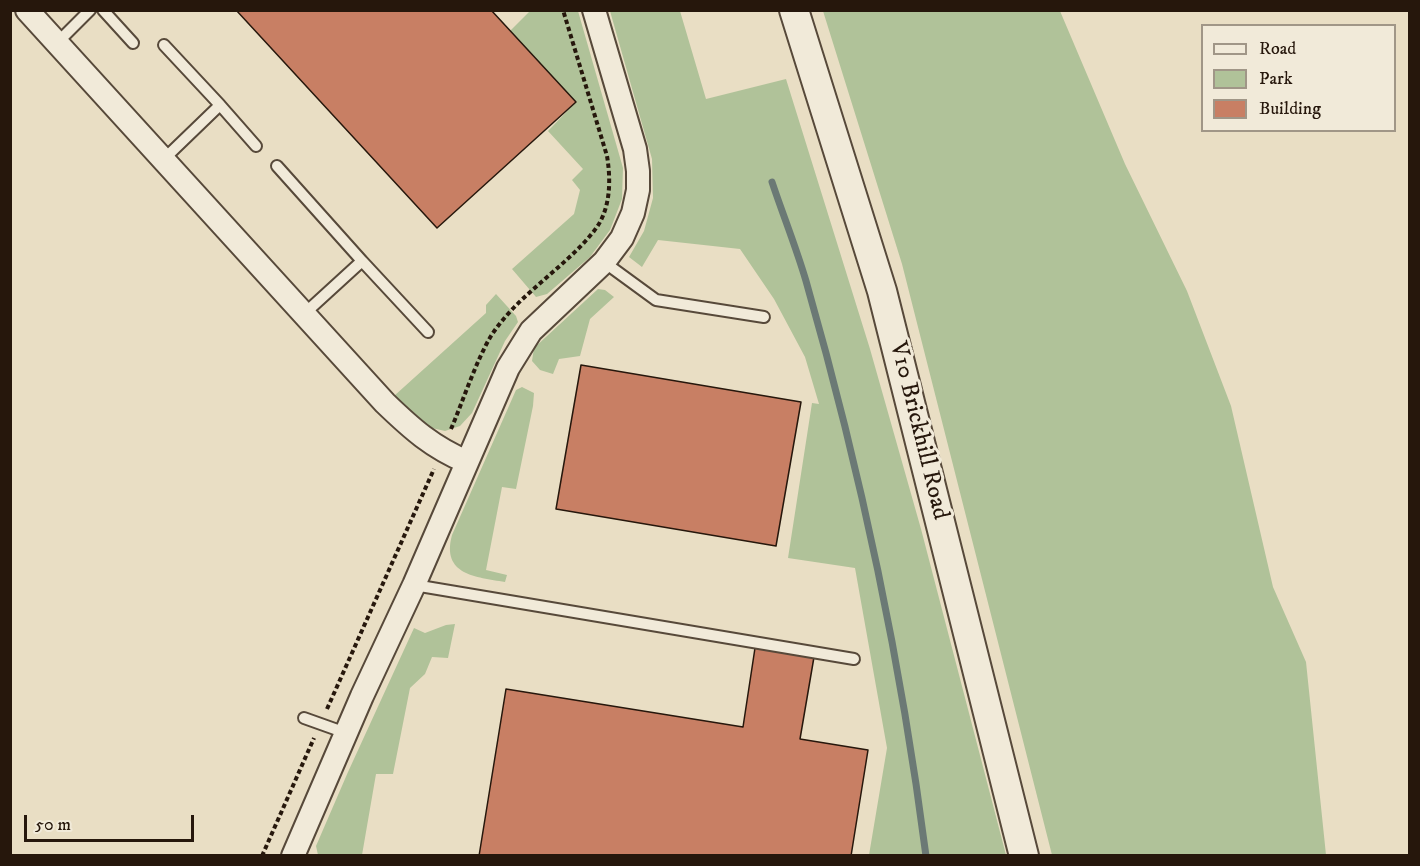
<!DOCTYPE html>
<style>
body{margin:0}
#map{position:relative;width:1420px;height:866px;overflow:hidden;background:#e9dec4;font-family:"IM FELL DW Pica",serif}
canvas{display:block}
.frame{position:absolute;inset:0;border:12px solid #26170c;pointer-events:none}
.legend{position:absolute;left:1201px;top:24px;width:195px;height:108px;box-sizing:border-box;background:#f1ead9;border:2px solid #a09687;margin:0;padding:8px 10px;list-style:none;font-size:18px;color:#26170c}
.legend li{display:flex;align-items:center;gap:12px;height:30px}
.legend b{width:30px;border:2px solid #a09687}
.scale{position:absolute;left:24px;top:815px;width:170px;height:27px;box-sizing:border-box;border:3px solid #26170c;border-top:0;padding-left:8px;font-size:18px;line-height:21px;white-space:nowrap;color:#26170c;-webkit-text-stroke:4px #f1ead9;paint-order:stroke}
</style>
<div id="map">
<canvas width="1420" height="866"></canvas>
<div class="frame"></div>
<ul class="legend">
<li><b style="height:8px;background:#f1ead9"></b>Road</li>
<li><b style="height:16px;background:#b0c299"></b>Park</li>
<li><b style="height:16px;background:#c87f64"></b>Building</li>
</ul>
<div class="scale">50 m</div>
</div>
<script>
const c = document.querySelector('canvas').getContext('2d');
c.lineJoin = 'round';
function paint(path, color) { c.fillStyle = color; c.fill(path, 'evenodd'); }
function strokePath(path, color, width, dash) { c.strokeStyle = color; c.lineWidth = width; c.lineCap = dash ? 'butt' : 'round'; c.setLineDash(dash || []); c.stroke(path); }
function drawText(font, color, halo, rows, align = 'center') {
  c.font = font + ' "IM FELL DW Pica",serif'; c.lineWidth = 6; c.setLineDash([]); c.textBaseline = 'middle'; c.strokeStyle = halo; c.fillStyle = color; for (const [text, x, y, turn = 0] of rows) {
    c.save(); c.translate(x, y); c.rotate((+turn || 0) * Math.PI / 180); c.textAlign = isNaN(turn) ? turn : align; if (halo) c.strokeText(text, 0, 0); c.fillText(text, 0, 0); c.restore();
  }
}
paint(new Path2D(`
 M530 11H578L623 168 622 199 610 230 590 257 547 294 536 297 512 269 574 214 580 190 572 180 583 169 548 131 576 102 510 31Z
 M610 11H680L706 99 786 79 870 349 921 529 1006 855H869L887 748 855 568 788 558 812 403 819 404 805 357 774 299 740 249 658 240 642 267 629 257 644 231 653 198 652 159Z
 M823 11H1060L1125 164 1187 291 1231 406 1273 587 1306 662 1326 855H1052L902 264Z
 M598 289 605 290 614 297 590 319 580 356 559 359 553 374 540 370 532 361 534 348Z
 M496 294 516 316 518 322 505 341 472 413 460 426 445 431 432 428 417 419 394 396 486 313V305Z
 M522 387 534 393 533 406 516 489 502 487 486 570 507 575 505 582C476 577 441 575 452 535L516 390Z
 M455 624 448 658 432 657 425 674 410 688 393 774H376L362 855H318L316 846 348 772 414 628 425 633 446 625Z`), '#b0c299');
strokePath(new Path2D(`
 M772 182C783 215 796 247 806 281 860 469 901 661 926 856`), '#6b7975', 7);
const building = new Path2D(`
 M236 10H491L576 102 437 228Z
 M581 365 801 402 776 546 556 509Z
 M755 648 814 657 800 739 868 750 851 856H479L506 689 743 727Z`);
paint(building, '#c87f64');
strokePath(building, '#26170c', 1.5);
const service = new Path2D(`
 M103 10 133 43
 M57 43 90 10
 M220 105 256 146
 M163 160 220 105 164 45
 M277 166 362 261 304 314
 M362 261 428 332
 M604 262 656 300 764 317
 M414 585 854 659
 M304 718 346 733`);
const minor = new Path2D(`
 M27 10 385 403C412 429 432 447 467 462
 M293 856 362 696 414 585 508 368 531 331 604 262 622 238 633 213 638 190V171L635 149 594 10`);
const tertiary = new Path2D(`
 M794 10 882 291 1024 856`);
strokePath(service, '#57493a', 14);
strokePath(minor, '#57493a', 26);
strokePath(tertiary, '#57493a', 32);
strokePath(new Path2D(`
 M451 429C463 401 476 361 491 336 518 294 564 269 594 231 611 210 611 180 607 156L563 10
 M327 709 434 469
 M262 856 314 738`), '#26170c', 4, [4.5, 3]);
strokePath(service, '#f1ead9', 10);
strokePath(minor, '#f1ead9', 22);
strokePath(tertiary, '#f1ead9', 28);
drawText('24px', '#26170c', '#f1ead9', [
 ["V10 Brickhill Road",918,431,76]
]);
</script>
